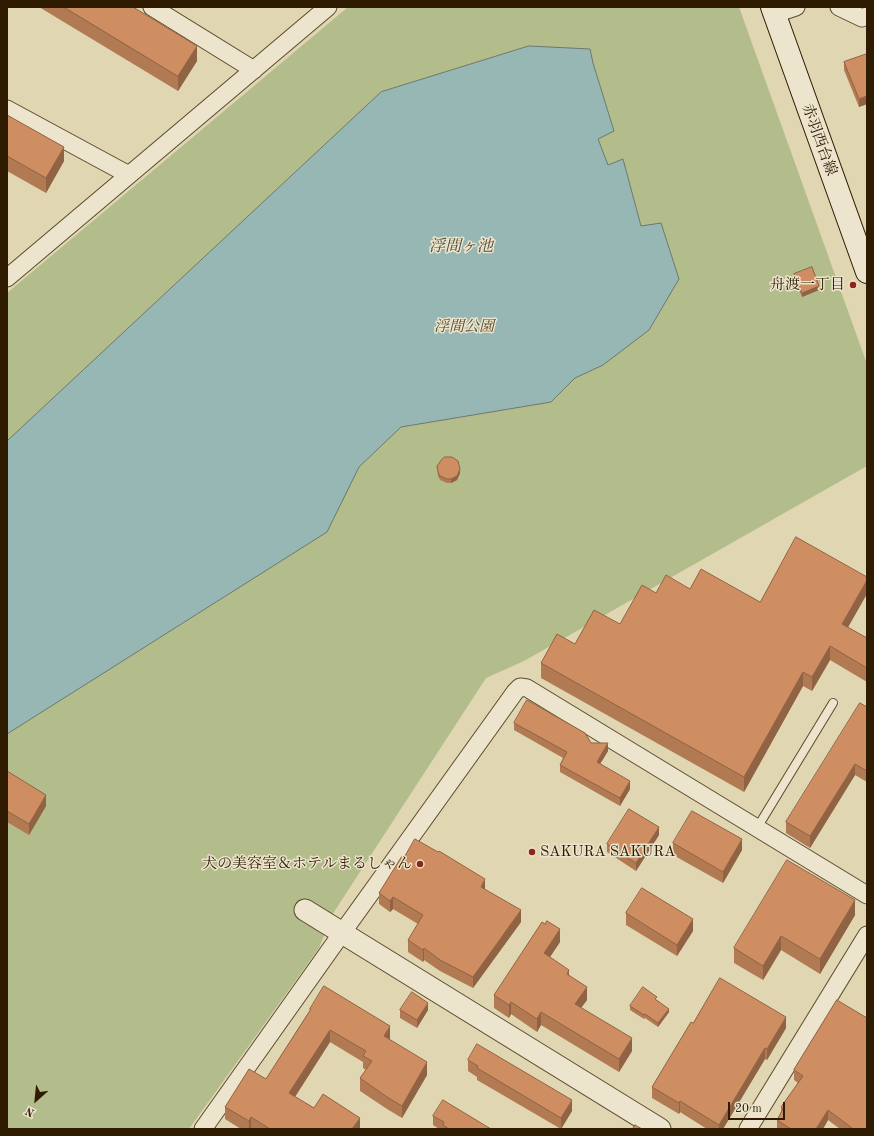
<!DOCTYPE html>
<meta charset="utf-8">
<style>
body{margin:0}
#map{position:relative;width:874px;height:1136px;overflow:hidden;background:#e1d6b2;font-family:"Old Standard TT",serif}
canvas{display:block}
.frame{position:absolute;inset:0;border:8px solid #2e1b00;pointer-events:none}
.north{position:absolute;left:16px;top:1080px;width:40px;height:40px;-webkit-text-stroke:3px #ece4cd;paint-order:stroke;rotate:207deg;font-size:11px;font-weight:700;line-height:16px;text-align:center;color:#2e1b00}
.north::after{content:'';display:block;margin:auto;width:14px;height:18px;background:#2e1b00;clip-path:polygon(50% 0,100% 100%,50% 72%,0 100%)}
.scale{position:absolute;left:728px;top:1102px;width:57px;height:18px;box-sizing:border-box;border:2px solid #2e1b00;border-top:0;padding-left:5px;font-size:12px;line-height:14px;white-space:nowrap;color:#2e1b00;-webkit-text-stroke:3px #ece4cd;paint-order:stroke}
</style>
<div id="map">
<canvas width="874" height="1136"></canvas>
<div class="frame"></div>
<div class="north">N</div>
<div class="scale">20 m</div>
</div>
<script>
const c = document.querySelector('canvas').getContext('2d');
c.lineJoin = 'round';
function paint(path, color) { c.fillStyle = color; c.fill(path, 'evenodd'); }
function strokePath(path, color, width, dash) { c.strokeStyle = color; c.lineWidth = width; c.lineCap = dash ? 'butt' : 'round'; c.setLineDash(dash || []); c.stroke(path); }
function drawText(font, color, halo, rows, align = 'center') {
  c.font = font + ' "Old Standard TT","Noto Serif JP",serif'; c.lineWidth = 3; c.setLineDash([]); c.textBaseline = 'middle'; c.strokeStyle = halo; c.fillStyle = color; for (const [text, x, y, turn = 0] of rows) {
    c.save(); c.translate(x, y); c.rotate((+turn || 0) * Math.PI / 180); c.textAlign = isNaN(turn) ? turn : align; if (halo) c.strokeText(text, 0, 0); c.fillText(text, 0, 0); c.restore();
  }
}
paint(new Path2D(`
 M348 7H739L867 364V466L524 661 486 678 332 915 319 948 189 1129H7V293Z`), '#b3bd8c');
const water = new Path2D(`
 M529 46 590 49 593 63 614 131 598 139 608 165 623 159 641 226 661 223 679 279 649 330 603 365 575 378 551 402 401 427 359 467 327 532 7 734V441L381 92Z`);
paint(water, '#97b7b5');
strokePath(water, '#6d796d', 1);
const service = new Path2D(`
 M757 828 833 703`);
const minor = new Path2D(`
 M152 7 254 70
 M839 7 862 18 867 16
 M775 14 796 7
 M7 109 129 175
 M7 278 328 7
 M203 1129 342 933 515 692 520 687 527 688 867 895
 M748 1129 867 935`);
const tertiary = new Path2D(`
 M305 910 660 1129`);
const secondary = new Path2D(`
 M772 7 867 272`);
strokePath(service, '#5b4a2c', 10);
strokePath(minor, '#5b4a2c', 19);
strokePath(tertiary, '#5b4a2c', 23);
strokePath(secondary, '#2e1b00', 24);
strokePath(service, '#ece4cd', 8);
strokePath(minor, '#ece4cd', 17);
strokePath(tertiary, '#ece4cd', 21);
strokePath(secondary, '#ece4cd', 22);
paint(new Path2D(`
 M39 7H133L197 61 178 91Z
 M867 54V104L859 107 844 70V62Z
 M7 115 64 161 46 193 7 171Z
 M794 274 819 290 802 297 794 278Z
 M437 466 460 473 457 480 451 483H447L440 480 438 476Z
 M690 589 848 627 867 638V682L830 660 812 691 803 686 744 792 541 678V663L575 644 620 624 656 593Z
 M867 707V782L855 775 810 848 786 833V822Z
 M514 723 591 743 608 751 600 764 630 789 620 806 560 772V765L563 758 514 730Z
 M7 771 46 806 29 835 7 822Z
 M659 835 636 871 607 852V844Z
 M673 843 742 850 723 883 673 855Z
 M404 857 485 890 521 922 473 988 440 971 424 960 423 962 408 952V940L418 924 393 909 390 912 379 904V893Z
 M626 913 693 931 677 956 626 925Z
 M855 915 820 974 781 950 763 980 734 963V948Z
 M560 942 550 957 569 976 587 1000 581 1008 632 1051 619 1072 541 1025 537 1032 511 1014 509 1018 494 1008V995Z
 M657 1000 669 1012 658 1027 645 1018 644 1019 630 1010V1006Z
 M837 1000 867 1129H840L828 1120 823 1129H777V1120L781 1112V1107L798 1083 794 1080V1070Z
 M310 1009 390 1038 389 1040 427 1075 402 1118 387 1109 360 1091V1078L366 1070 363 1068V1062L330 1042 295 1097 314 1108 360 1129H241L225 1119V1107L266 1079 310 1010Z
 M400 1010H428L417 1028 400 1018Z
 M693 1023 786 1028 767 1060 765 1059 723 1129H707L680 1112 679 1114 652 1098V1087Z
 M468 1060 572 1111 561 1129 477 1080V1077L468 1071Z
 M433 1116 491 1129H439L433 1125Z`), '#b17a53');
paint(new Path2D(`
 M197 46V61L178 91V76Z
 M867 96V104L859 107V99Z
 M64 147V161L46 193V178Z
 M819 286V290L802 297V293Z
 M460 469V473L457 480 451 483V479Z
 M867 580V594L842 638V624Z
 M830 646V660L812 691V677Z
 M803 672V686L744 792V777Z
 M608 743V751L597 769V762Z
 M855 764V775L810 848V836Z
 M630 781V789L620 806V798Z
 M46 795V806L29 835V824Z
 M659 827V835L636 871V863Z
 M742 839V850L723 883V872Z
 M485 879V891L481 887Z
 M393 897V909L390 912V901Z
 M855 900V915L820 974V959Z
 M521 910V922L473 988V977Z
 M693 919V931L677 956V945Z
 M560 929V942L544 966V953Z
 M781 936V950L763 980V966Z
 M424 948V960L423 962V950Z
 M569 970V983L567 974Z
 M587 987V1000L575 1016V1004Z
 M511 1002V1014L509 1018V1005Z
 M428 1003V1010L417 1028V1020Z
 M669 1009V1012L658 1027V1023Z
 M541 1012V1025L537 1032V1019Z
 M786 1017V1028L767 1060V1049Z
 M390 1026V1038L384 1049V1036Z
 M330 1030V1042L289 1106V1093Z
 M632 1038V1051L619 1072V1059Z
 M765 1048V1059L723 1129H719V1125Z
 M427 1062V1075L402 1118V1106Z
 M572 1100V1111L561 1129V1118Z
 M680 1101V1112L679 1114V1103Z
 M828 1110V1120L823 1129H816Z
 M251 1117V1129H249V1121Z
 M360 1118V1129H352Z`), '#906344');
const building = new Path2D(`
 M64 7H133L197 46 178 76Z
 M867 54V96L859 99 844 62Z
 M7 115 64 147 46 178 7 156Z
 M812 267 819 286 802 293 794 274Z
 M445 457H452L458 461 460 469 457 476 451 479H447L440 476 438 472 437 466 442 459Z
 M796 537 867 577V580L842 624 867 638V668L830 646 812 677 803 672 744 777 541 663 557 634 575 644 594 610 620 624 642 585 656 593 666 575 690 589 701 569 760 602Z
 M527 700 585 733 591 743H608L597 762 630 781 620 798 560 765 567 752 514 723Z
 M860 703 867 707V771L855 764 810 836 786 822Z
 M7 771 46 795 29 824 7 811Z
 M629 809 659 827 636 863 607 844Z
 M692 811 742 839 723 872 673 843Z
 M415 839 438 852 439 851 485 879 481 887 521 910 473 977 440 960 424 948 423 950 408 940 423 915 393 897 390 901 379 893 402 856 404 857Z
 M787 860 855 900 820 959 781 936 763 966 734 948Z
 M642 888 693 919 677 945 626 913Z
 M547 921 560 929 544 953 569 970 567 974 587 987 575 1004 632 1038 619 1059 541 1012 537 1019 511 1002 509 1005 494 995 542 922 545 924Z
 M720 978 786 1017 767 1049 765 1048 719 1125 680 1101 679 1103 652 1087 691 1022 693 1023Z
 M324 986 390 1026 384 1036 427 1062 402 1106 387 1097 360 1078 372 1061 363 1056 366 1051 330 1030 289 1093 314 1108 323 1094 360 1118 352 1129H270L251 1117 249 1121 225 1107 249 1069 266 1079 311 1009H310Z
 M643 987 657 997 655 999 669 1009 658 1023 645 1014 644 1015 630 1006Z
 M412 992 428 1003 417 1020 400 1010Z
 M837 1000 867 1018V1129H851L852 1128 828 1110 816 1129H791L777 1120 783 1109 781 1107 803 1076 794 1070Z
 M477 1044 572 1100 561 1118 477 1068 478 1066 468 1060Z
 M443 1100 491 1129H449L443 1125 444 1122 433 1116Z
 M635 1125 642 1129H633Z`);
paint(building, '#ce8e61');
strokePath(building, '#906344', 1);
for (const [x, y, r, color] of [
 [853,285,4,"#8f2418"],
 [532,852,4,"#8f2418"],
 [420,864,4,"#8f2418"]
]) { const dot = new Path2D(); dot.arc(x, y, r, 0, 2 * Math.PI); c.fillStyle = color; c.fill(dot); strokePath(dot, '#ece4cd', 1.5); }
drawText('15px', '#2e1b00', '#ece4cd', [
 ["赤羽西台線",819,140,70]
]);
drawText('15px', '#2e1b00', '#ece4cd', [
 ["舟渡一丁目",845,285],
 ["SAKURA SAKURA",540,852,"left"],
 ["犬の美容室＆ホテルまるしゃん",412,864]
], 'right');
drawText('italic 15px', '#564c2a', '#ece4cd', [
 ["浮間公園",464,327]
]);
drawText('italic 16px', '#4e4a36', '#ece4cd', [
 ["浮間ヶ池",461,247]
]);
</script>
